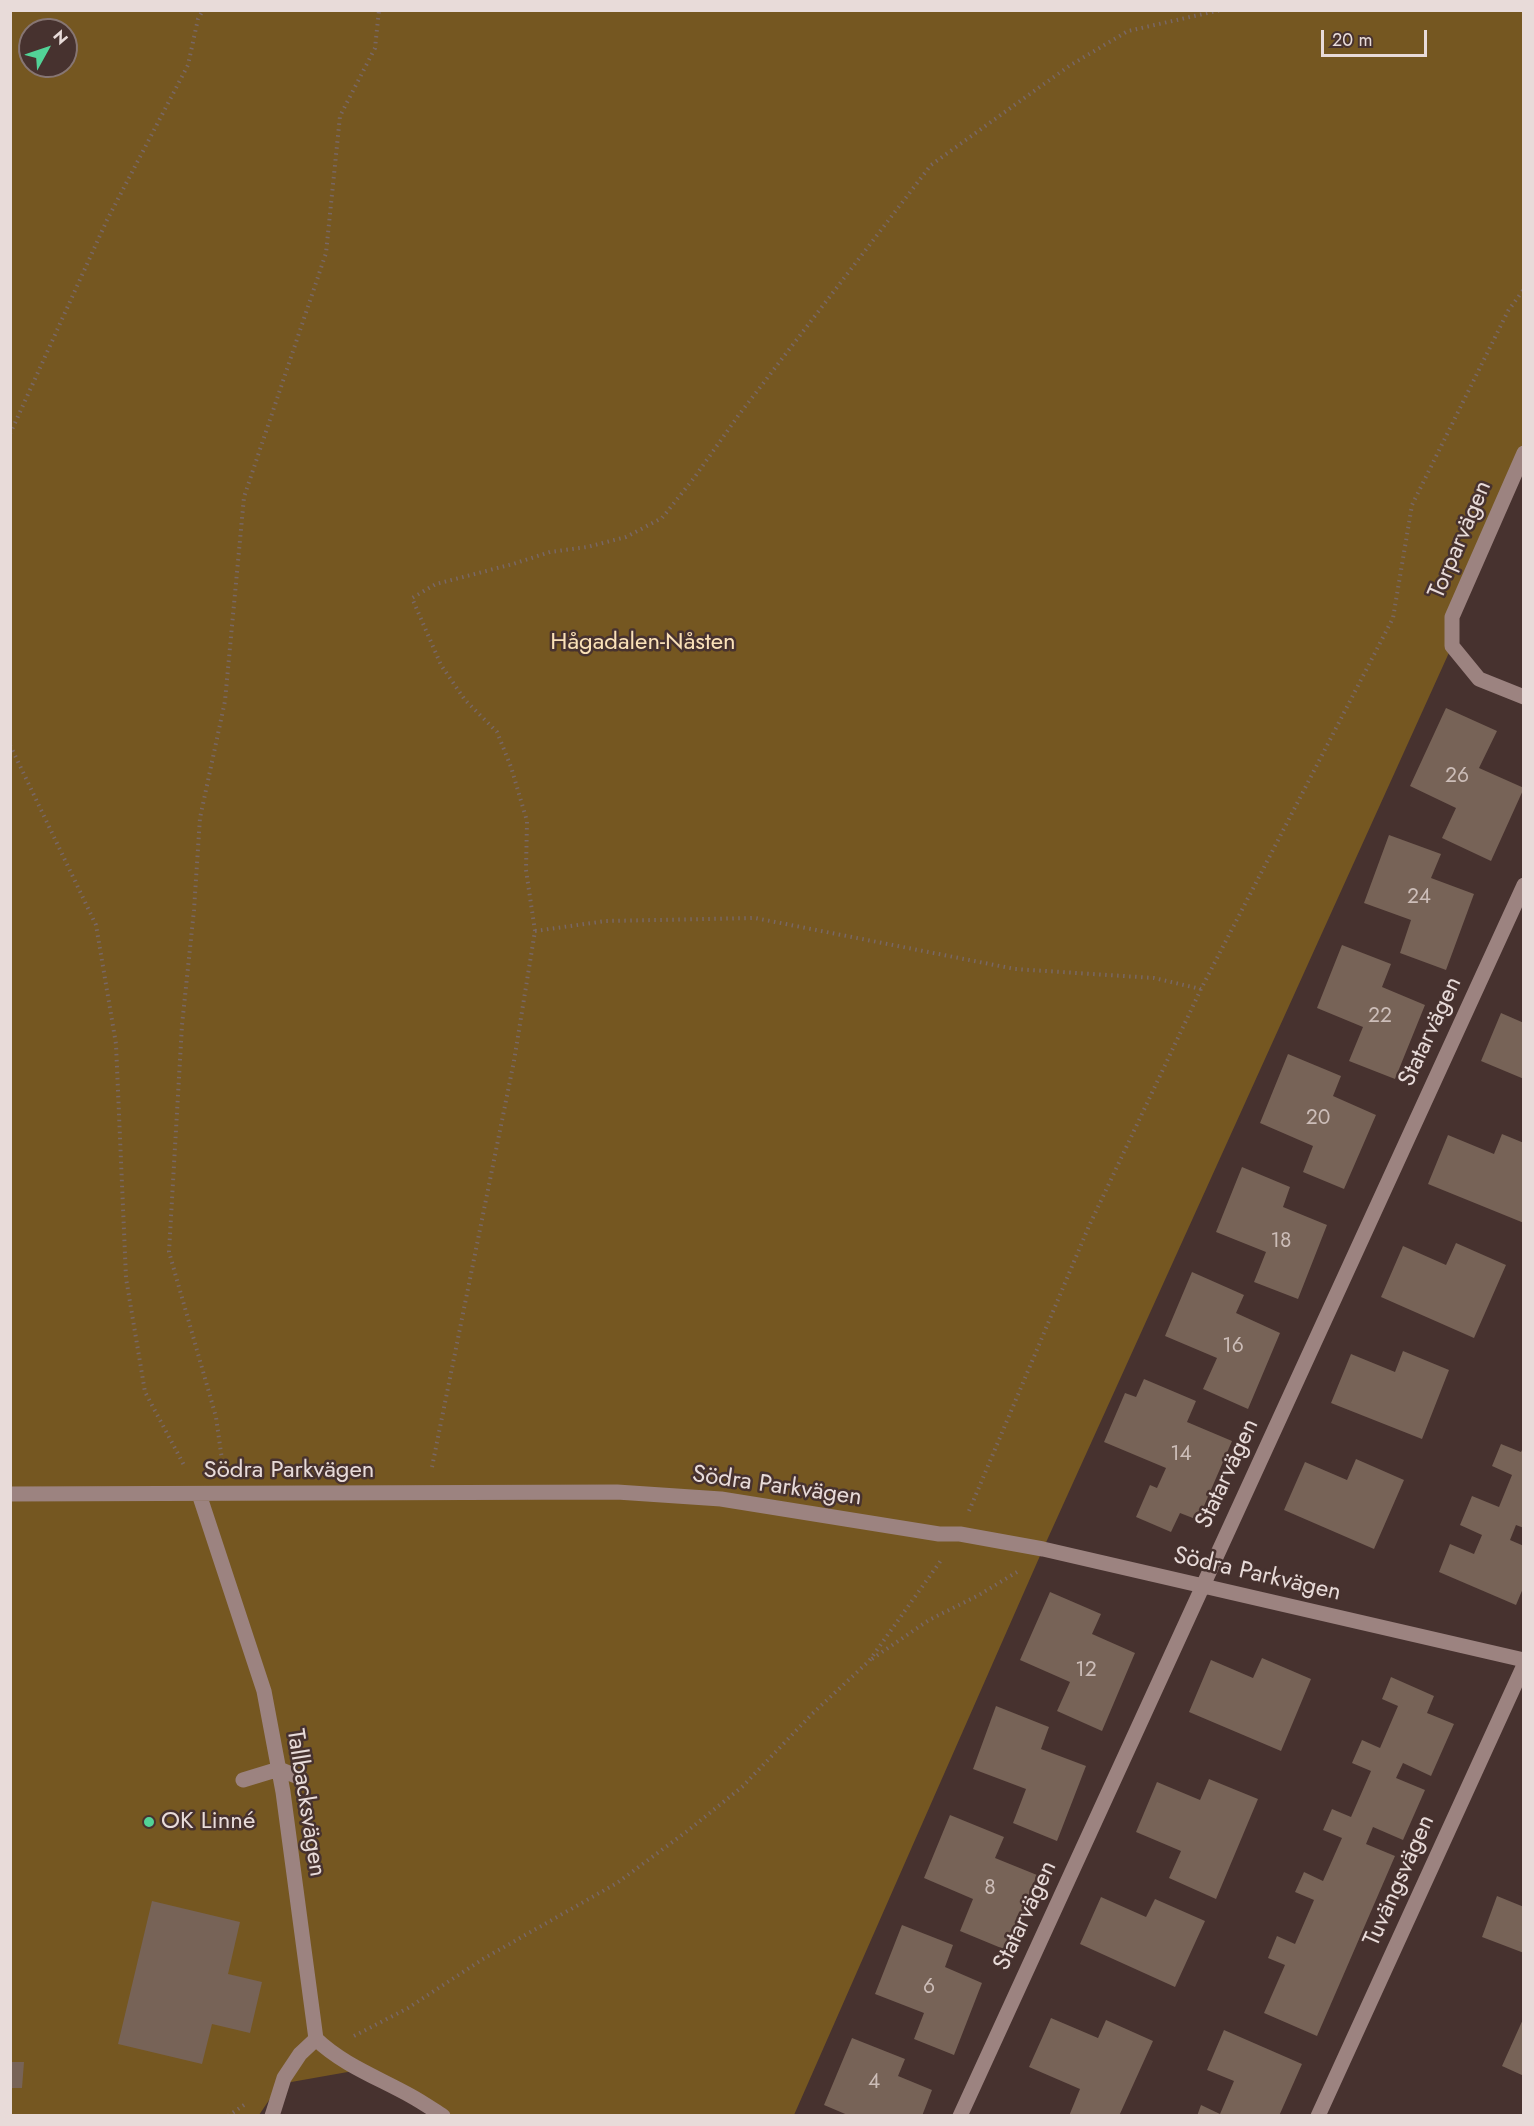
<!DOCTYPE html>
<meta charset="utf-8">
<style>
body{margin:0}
#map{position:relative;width:1534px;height:2126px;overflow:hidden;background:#47322f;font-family:Jost,sans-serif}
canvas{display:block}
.frame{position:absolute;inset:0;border:12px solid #e8dbd9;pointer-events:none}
.north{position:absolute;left:18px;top:18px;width:60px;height:60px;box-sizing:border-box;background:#47322f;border:2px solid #877673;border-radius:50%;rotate:50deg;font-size:16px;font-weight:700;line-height:24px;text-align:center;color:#e8dbd9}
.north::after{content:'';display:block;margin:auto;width:21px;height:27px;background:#52d397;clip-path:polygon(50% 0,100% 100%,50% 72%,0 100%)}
.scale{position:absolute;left:1321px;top:30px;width:106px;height:27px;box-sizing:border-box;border:3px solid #e8dbd9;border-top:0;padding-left:8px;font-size:18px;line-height:21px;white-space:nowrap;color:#e8dbd9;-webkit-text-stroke:4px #47322f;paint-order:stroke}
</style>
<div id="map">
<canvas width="1534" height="2126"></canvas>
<div class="frame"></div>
<div class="north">N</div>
<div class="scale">20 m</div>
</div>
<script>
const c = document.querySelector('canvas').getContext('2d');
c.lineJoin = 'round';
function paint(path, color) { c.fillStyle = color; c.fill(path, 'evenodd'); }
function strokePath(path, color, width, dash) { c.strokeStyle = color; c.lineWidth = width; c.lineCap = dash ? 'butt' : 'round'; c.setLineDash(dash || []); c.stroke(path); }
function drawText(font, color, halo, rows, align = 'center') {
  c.font = font + ' Jost,sans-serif'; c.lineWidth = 5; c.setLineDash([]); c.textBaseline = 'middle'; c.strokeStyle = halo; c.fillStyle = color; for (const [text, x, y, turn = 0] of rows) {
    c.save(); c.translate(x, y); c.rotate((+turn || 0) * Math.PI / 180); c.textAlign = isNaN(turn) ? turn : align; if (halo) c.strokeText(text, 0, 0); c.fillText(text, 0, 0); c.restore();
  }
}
paint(new Path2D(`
 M10 11H1523V453L1452 617V646L1043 1549 794 2115H443L359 2070 280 2084 259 2115H11ZM30 30H66V66H30Z`), '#755721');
paint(new Path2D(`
 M1446 708 1497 731 1479 768 1524 788 1491 861 1442 838 1456 808 1410 786Z
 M1389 835 1441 854 1431 878 1474 894 1446 970 1400 953 1411 920 1364 903Z
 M1342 945 1391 964 1382 987 1425 1005 1395 1079 1349 1061 1363 1027 1317 1008Z
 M1501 1013 1524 1023V1079L1481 1061Z
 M1288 1054 1341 1076 1333 1096 1376 1115 1344 1189 1303 1172 1313 1146 1260 1123Z
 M1502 1134 1524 1143V1223L1428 1184 1448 1135 1494 1154Z
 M1242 1167 1290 1187 1283 1207 1327 1225 1298 1299 1254 1282 1266 1252 1216 1232Z
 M1456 1243 1506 1265 1474 1338 1381 1297 1403 1246 1446 1265Z
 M1192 1272 1244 1295 1236 1313 1280 1333 1248 1409 1203 1389 1217 1358 1165 1336Z
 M1403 1351 1449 1370 1422 1439 1331 1403 1351 1354 1395 1372Z
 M1144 1379 1196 1401 1187 1422 1232 1441 1198 1520 1180 1513 1171 1532 1136 1517 1150 1485 1157 1488 1166 1468 1104 1442 1125 1393 1136 1397Z
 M1501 1444 1521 1452 1524 1446V1528L1516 1525 1510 1540 1524 1546V1586L1516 1605 1439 1572 1450 1544 1474 1554 1482 1535 1460 1525 1472 1496 1499 1507 1512 1475 1492 1466Z
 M1356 1459 1404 1480 1374 1549 1284 1510 1305 1462 1347 1480Z
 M1050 1592 1101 1614 1092 1634 1135 1653 1102 1731 1057 1711 1070 1682 1020 1660Z
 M1262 1658 1311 1679 1281 1751 1189 1712 1211 1660 1253 1678Z
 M1391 1677 1434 1696 1427 1713 1454 1724 1431 1776 1403 1763 1396 1778 1425 1790 1403 1840 1373 1827 1366 1844 1395 1856 1317 2036 1264 2013 1285 1965 1268 1958 1277 1936 1295 1944 1314 1900 1295 1892 1304 1872 1323 1881 1342 1838 1323 1830 1332 1809 1351 1817 1371 1771 1352 1763 1362 1740 1380 1748 1398 1706 1382 1699Z
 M996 1706 1049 1727 1041 1749 1086 1766 1057 1841 1013 1823 1026 1789 973 1769Z
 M1209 1779 1258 1799 1216 1899 1169 1878 1181 1851 1136 1832 1157 1782 1200 1800Z
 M950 1815 1004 1837 995 1858 1037 1875 1006 1950 960 1931 973 1899 924 1878Z
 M1497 1896 1524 1907V1953L1482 1937Z
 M1101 1897 1146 1917 1155 1899 1205 1921 1175 1987 1080 1944Z
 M152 1901 240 1922 228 1974 262 1982 250 2033 212 2024 202 2064 118 2044Z
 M902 1925 953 1945 945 1967 982 1983 954 2055 914 2039 924 2013 875 1994Z
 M1524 2017V2076L1502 2066Z
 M1051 2018 1098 2038 1106 2020 1153 2041 1119 2116H1069L1080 2089 1029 2067Z
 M1224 2030 1302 2064 1279 2116H1197L1201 2105 1220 2114 1234 2081 1207 2070Z
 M852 2038 905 2059 898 2076 932 2090 922 2116H850L824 2105Z
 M10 2062H24L22 2088H10Z`), '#776357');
strokePath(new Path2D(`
 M10 434 107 220 188 65 198 19 203 10
 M10 745 96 925 116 1044 126 1278 145 1392 185 1467
 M535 931 606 921 755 918 1015 969 1154 978 1201 989
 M223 1467 216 1417 169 1252 182 1025 194 910 200 818 225 701 244 497 326 253 340 116 375 48 379 10
 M432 1467 514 1061 535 931 526 870 527 821 511 767 497 732 465 700 441 665 412 598 436 584 513 564 550 552 587 547 626 537 662 518 694 478 738 416 931 165 1069 66 1128 31 1221 10
 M969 1511 1089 1226 1201 989 1393 618 1412 505 1508 311 1524 289
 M872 1659 929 1620 979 1595 1017 1572
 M354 2036 408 2008 483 1959 617 1883 686 1832 742 1787 812 1714 869 1661 942 1559
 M228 2116 247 2103`), '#796764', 4, [1.5, 4.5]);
strokePath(new Path2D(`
 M1524 453 1452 617V646L1479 679 1524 697
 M10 1494 617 1492 721 1499 939 1534H960L1043 1549 1524 1660
 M199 1494 264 1691 283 1792 316 2039 300 2054 284 2078 272 2116
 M243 1780 279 1769 301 1778
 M316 2039C343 2065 379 2078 411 2096 422 2102 432 2109 443 2116
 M960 2116 1524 885
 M1318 2116 1524 1665`), '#9c8380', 15);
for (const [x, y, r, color] of [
 [149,1822,6,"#52d397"]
]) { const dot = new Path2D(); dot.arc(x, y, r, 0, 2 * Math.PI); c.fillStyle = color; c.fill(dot); strokePath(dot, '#47322f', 2); }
drawText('21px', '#ccbdb8', null, [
 ["26",1457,777],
 ["24",1419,898],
 ["22",1380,1017],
 ["20",1318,1119],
 ["18",1281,1242],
 ["16",1233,1347],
 ["14",1181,1455],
 ["12",1086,1671],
 ["8",990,1889],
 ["6",929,1988],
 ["4",874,2083]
]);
drawText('24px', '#e8dbd9', '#47322f', [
 ["Torparvägen",1461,540,-67],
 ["Statarvägen",1431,1032,-65],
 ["Södra Parkvägen",289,1471],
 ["Statarvägen",1228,1474,-65],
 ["Södra Parkvägen",777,1487,8],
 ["Södra Parkvägen",1257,1575,13],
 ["Tallbacksvägen",305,1803,81],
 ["Tuvängsvägen",1400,1881,-66],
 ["Statarvägen",1026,1916,-65]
]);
drawText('24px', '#fae1b8', '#47322f', [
 ["Hågadalen-Nåsten",643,643]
]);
drawText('24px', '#e8dbd9', '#47322f', [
 ["OK Linné",161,1822]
], 'left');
</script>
